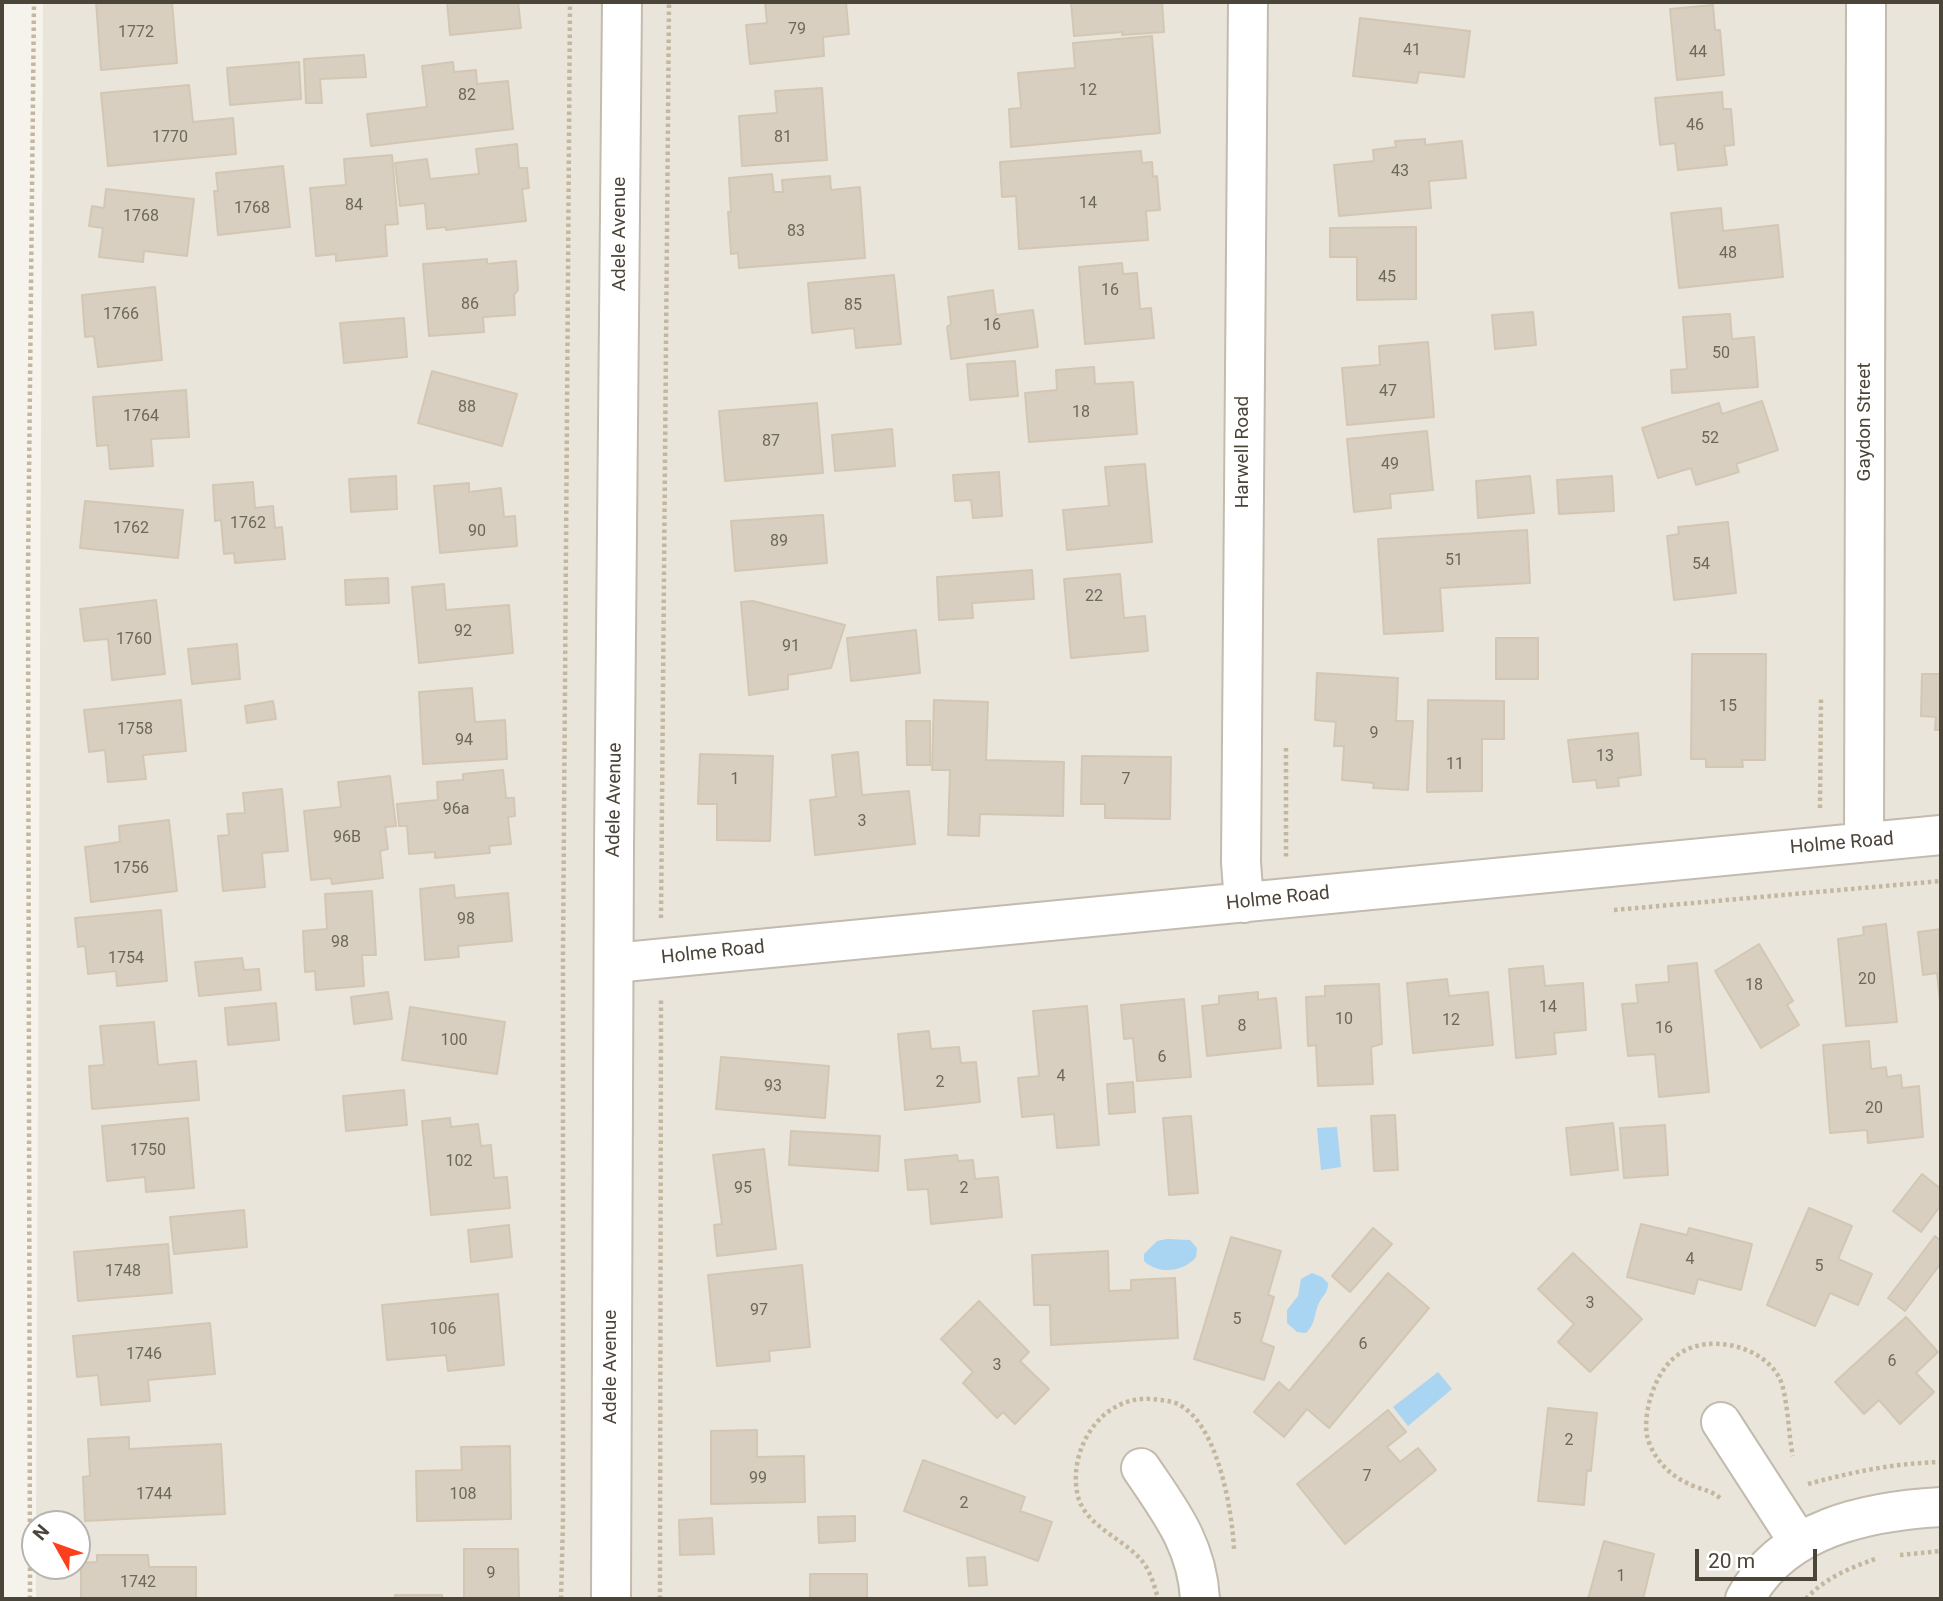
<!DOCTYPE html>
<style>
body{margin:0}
#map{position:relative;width:1943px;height:1601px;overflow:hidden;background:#f6f3ec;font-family:Roboto,sans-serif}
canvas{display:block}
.frame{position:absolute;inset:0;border:4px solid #4b4439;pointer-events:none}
.north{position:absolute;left:21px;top:1510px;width:70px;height:70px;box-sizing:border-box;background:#fff;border:2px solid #b7b4b0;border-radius:50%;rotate:310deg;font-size:19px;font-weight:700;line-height:28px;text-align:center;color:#4b4439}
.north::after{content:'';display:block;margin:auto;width:24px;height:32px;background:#fc3f1d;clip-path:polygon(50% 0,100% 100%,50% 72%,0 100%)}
.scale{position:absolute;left:1695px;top:1549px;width:122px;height:32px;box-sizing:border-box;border:4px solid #4b4439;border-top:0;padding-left:9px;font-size:21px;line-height:24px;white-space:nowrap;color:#4b4439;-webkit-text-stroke:5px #fff;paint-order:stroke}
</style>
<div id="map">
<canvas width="1943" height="1601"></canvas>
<div class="frame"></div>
<div class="north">N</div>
<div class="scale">20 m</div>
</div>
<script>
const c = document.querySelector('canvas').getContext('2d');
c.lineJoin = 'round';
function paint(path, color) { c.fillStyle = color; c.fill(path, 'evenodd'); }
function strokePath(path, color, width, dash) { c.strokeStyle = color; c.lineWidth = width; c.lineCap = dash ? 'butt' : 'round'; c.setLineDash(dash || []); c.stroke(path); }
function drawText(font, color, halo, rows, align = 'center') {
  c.font = font + ' Roboto,sans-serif'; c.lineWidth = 7; c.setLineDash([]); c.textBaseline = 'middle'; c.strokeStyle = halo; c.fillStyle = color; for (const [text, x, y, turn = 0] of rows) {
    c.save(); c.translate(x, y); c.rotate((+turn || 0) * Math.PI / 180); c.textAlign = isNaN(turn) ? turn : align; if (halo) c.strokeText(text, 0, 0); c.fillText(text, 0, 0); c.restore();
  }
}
paint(new Path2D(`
 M43 2H1941V1599H36V1566H77V1524H36Z`), '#eae5da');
paint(new Path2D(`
 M1337 1127 1341 1167 1321 1170 1317 1128Z
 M1167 1239 1190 1240 1197 1248 1196 1257C1184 1272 1158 1275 1144 1261V1254L1157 1241Z
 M1312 1273 1322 1277 1328 1283C1328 1294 1322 1295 1318 1305 1314 1316 1315 1324 1306 1333L1297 1332 1287 1323V1310L1298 1296 1301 1279Z
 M1438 1372 1452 1389 1408 1426 1393 1407Z`), '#a9d4f2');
const building = new Path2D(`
 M96 2H172L177 63 101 70Z
 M447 2H518L521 28 450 35Z
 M765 2H846L849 34 823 37 824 56 750 64 746 25 767 23Z
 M1071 2H1162L1164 32 1122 35 1123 32 1074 36Z
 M1713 5 1715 30H1720L1724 75 1677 80 1670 9Z
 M1360 18 1470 31 1464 77 1419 72 1417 83 1353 76Z
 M1152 36 1160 133 1011 147 1009 109 1021 108 1018 73 1075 68 1073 43Z
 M364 55 366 77 320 79 322 103H306L304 59Z
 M299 62 301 99 230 105 227 68Z
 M453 62 454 72 476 70 477 84 508 81 513 129 371 146 367 114 427 107 422 66Z
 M189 85 193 122 233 118 236 154 108 166 101 93Z
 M822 88 827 160 742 166 739 116 777 113 775 91Z
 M1722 92 1723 109H1731L1734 145 1724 146 1727 165 1678 170 1675 143 1660 145 1655 98Z
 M1425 139V145L1462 141 1466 178 1429 181 1431 208 1339 216 1334 165 1374 161 1373 150 1396 147 1395 141Z
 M517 144 519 168H527L529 188 522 189 526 221 446 230V227L427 229 425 203 400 206 395 163 427 159 430 179 479 174 476 149Z
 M1141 151 1142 163 1152 162 1153 177 1157 176 1160 210 1146 211 1148 240 1019 249 1016 196 1002 197 1000 162Z
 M392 155 398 224 385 225 387 256 336 261V254L316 256 310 188 346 185 344 159Z
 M283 166 290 227 218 235 214 191H218L216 173Z
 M772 174 774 192H783L782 180 830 176 831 190 860 187 865 258 739 268 738 253 731 254 728 212H731L729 178Z
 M106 189 194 199 187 256 144 251 143 262 99 257 103 228 89 226 92 206 104 208Z
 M1721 208 1723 231 1778 225 1783 277 1679 288 1671 213Z
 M1416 227V299L1357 300V257H1330V228Z
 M487 259V264L516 261 518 290 514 295 515 315 483 317 484 332 429 336 423 264Z
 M1122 263 1123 274 1137 273 1140 309 1151 308 1154 338 1085 344 1079 267Z
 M894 275 901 344 856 348 854 328 812 333 808 283Z
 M155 287 162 360 98 367 94 336 85 337 82 295Z
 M993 290 996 315 1033 310 1038 347 951 359 947 327 951 324 948 297Z
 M1533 312 1536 345 1495 349 1492 315Z
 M1730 314 1732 339 1754 337 1758 387 1672 393 1671 370 1687 369 1683 317Z
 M404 318 407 357 344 363 340 323Z
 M1428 342 1434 417 1347 425 1342 368 1380 365 1379 346Z
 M1015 361 1018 396 970 400 967 364Z
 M1094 367 1095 384 1133 382 1137 434 1029 442 1025 393 1057 390 1056 370Z
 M432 371 517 394 502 446 418 423Z
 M186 390 189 437 151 439 153 466 110 469 108 445 97 446 93 397Z
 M1762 401 1778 450 1736 464 1739 472 1696 485 1691 468 1658 478 1642 428 1719 403 1722 414Z
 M817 403 823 473 725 481 719 411Z
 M892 429 895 466 835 471 832 435Z
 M1427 431 1433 490 1390 494 1391 508 1354 512 1347 439Z
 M1145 464 1152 542 1067 550 1063 510 1109 506 1105 467Z
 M999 472 1002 516 973 518 971 500 955 501 953 475Z
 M396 476 397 509 351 512 349 479Z
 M1530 476 1534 513 1478 518 1476 481Z
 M1612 476 1614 511 1559 514 1557 480Z
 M253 482 255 508 273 506 275 528 282 527 285 559 235 563 234 553 224 554 221 520 215 521 213 485Z
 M469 483V492L501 488 504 517 515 516 517 546 440 553 434 486Z
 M85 501 183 510 178 558 80 548Z
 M823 515 827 563 735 571 731 521Z
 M1728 522 1736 593 1674 600 1667 536 1679 534 1678 527Z
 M1527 530 1530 583 1440 588 1443 631 1384 634 1378 539Z
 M1032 570 1034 599 972 603 973 618 939 620 937 577Z
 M1120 574 1124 618 1145 616 1148 651 1071 658 1064 579Z
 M388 578 389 603 346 605 345 580Z
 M444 584 446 610 509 605 513 653 419 663 412 587Z
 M156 600 165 674 112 680 108 639 84 641 80 609Z
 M753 601 845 625 831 668 788 675V689L749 695 741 602Z
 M916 630 920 673 851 681 847 638Z
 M1496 638H1538V679H1496Z
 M237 644 240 679 192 684 188 649Z
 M1692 654H1766L1765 760H1742L1743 767H1706V759H1691Z
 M1317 673 1398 678 1396 721H1413L1408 790 1373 788 1374 783 1342 780 1344 746H1334L1336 722 1315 720Z
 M1922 674H1941V730H1935L1936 717 1921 716Z
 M472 688 475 722 505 720 507 759 423 764 419 692Z
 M181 700 186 751 143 755 146 779 108 782 105 750 89 752 84 710Z
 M934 700 988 702 986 760 1064 762 1063 816 980 814 979 836 948 835 950 770H932Z
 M1428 700 1504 701V739H1482V791L1427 792Z
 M273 701 276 719 247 723 245 706Z
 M906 721H930V765H907Z
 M1638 733 1641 775 1618 778 1619 786 1597 788 1596 780 1573 782 1568 740Z
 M858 752 862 795 909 791 915 844 815 855 810 800 836 797 832 755Z
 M700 754 773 756 770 841 717 840V804H698Z
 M1082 756 1171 757 1170 819 1105 818V804H1081Z
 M503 770 506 798H514L515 816 508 817 511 844 489 846 490 853 435 858V852L409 854 407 826H399L397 804 438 800 437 782 463 780V774Z
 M390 776 396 826 385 827 388 849 380 851 383 878 332 884 331 878 311 880 304 811 341 807 338 782Z
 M282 789 288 851 262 853 265 887 223 891 218 836 229 835 227 814 245 813 243 793Z
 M169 820 177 891 91 902 85 847 120 842 119 826Z
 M454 885 455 898 508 893 512 941 458 946 459 957 425 960 420 889Z
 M372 891 376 955H362L364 986 316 990 315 971 305 972 303 931 327 929 325 894Z
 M161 910 167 981 117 986 116 971 88 974 85 946 78 947 75 918Z
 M1886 924 1897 1022 1846 1026 1838 939 1864 935 1863 927Z
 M1941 929V1012L1937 973 1923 975 1918 932Z
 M1759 944 1793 1001 1787 1005 1799 1025 1761 1048 1715 971Z
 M242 958 244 970 259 969 261 990 199 996 195 962Z
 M1697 963 1709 1092 1659 1097 1655 1054 1628 1056 1622 1004 1638 1003 1636 985 1669 982 1668 966Z
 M1543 966 1545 986 1583 983 1586 1030 1554 1033 1556 1054 1516 1058 1509 969Z
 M1447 979 1449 996 1488 992 1493 1045 1413 1053 1407 983Z
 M1379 984 1382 1044 1371 1047 1373 1084 1318 1086 1316 1045 1308 1046 1306 997 1325 996V986Z
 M388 992 392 1019 354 1024 351 997Z
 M1258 992V1000L1276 998 1281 1048 1207 1056 1202 1006 1219 1004V996Z
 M1184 999 1191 1077 1137 1081 1133 1038 1124 1039 1121 1005Z
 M276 1003 279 1040 228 1045 225 1008Z
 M1087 1006 1099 1145 1057 1148 1054 1114 1022 1117 1018 1078 1039 1076 1033 1011Z
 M410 1007 505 1022 497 1074 402 1060Z
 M154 1022 158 1065 196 1061 199 1100 92 1109 89 1066 104 1065 100 1026Z
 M929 1031 931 1049 959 1047 961 1063 976 1062 980 1102 905 1110 898 1034Z
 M1869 1041 1871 1069 1886 1067 1887 1077 1901 1075 1902 1088 1919 1086 1923 1137 1868 1143 1867 1130 1830 1133 1823 1045Z
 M721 1057 829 1066 825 1118 716 1109Z
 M1133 1082 1135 1112 1109 1114 1107 1084Z
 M404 1090 407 1125 346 1131 343 1096Z
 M1395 1115 1398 1170 1374 1171 1371 1116Z
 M1191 1116 1198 1193 1169 1195 1163 1118Z
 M188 1118 194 1188 146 1192 145 1177 107 1181 102 1126Z
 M450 1118 451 1127 478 1124 481 1146 491 1145 494 1178 507 1177 510 1208 431 1215 422 1121Z
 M1613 1123 1618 1170 1571 1175 1566 1128Z
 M1665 1125 1668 1175 1624 1178 1620 1128Z
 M791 1131 880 1136 878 1171 789 1165Z
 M764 1149 776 1249 717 1256 714 1225 722 1224 713 1155Z
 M957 1155 958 1161 973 1160 975 1179 998 1177 1002 1217 931 1224 928 1189 908 1190 905 1160Z
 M1922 1174 1941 1189V1205L1921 1232 1893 1211Z
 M1809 1208 1852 1226 1838 1259 1872 1274 1858 1305 1830 1293 1815 1326 1767 1305Z
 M244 1210 247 1247 174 1254 170 1217Z
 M1641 1224 1687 1235 1689 1228 1752 1244 1741 1290 1698 1279 1694 1294 1627 1277Z
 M509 1225 512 1257 471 1262 468 1230Z
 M1373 1228 1392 1244 1350 1292 1332 1276Z
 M1935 1236 1941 1241V1263L1905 1311 1888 1298Z
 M1231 1237 1281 1251 1268 1295 1274 1297 1261 1342 1274 1347 1264 1380 1194 1359Z
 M168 1244 172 1293 78 1301 74 1252Z
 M1108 1251 1109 1291 1131 1290V1280L1175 1278 1178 1338 1051 1345 1050 1305H1034L1032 1255Z
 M1573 1253 1642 1319 1590 1372 1558 1342 1574 1324 1538 1289Z
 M802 1265 810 1347 769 1351 770 1361 717 1366 708 1275Z
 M1388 1273 1429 1308 1329 1428 1307 1409 1284 1437 1254 1412 1279 1382 1289 1391Z
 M498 1294 504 1365 448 1371 446 1355 387 1360 382 1305Z
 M979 1301 1029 1352 1020 1361 1049 1389 1015 1424 1003 1412 997 1418 963 1383 973 1372 941 1339Z
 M1906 1317 1938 1352 1916 1373 1934 1392 1900 1424 1879 1400 1864 1414 1835 1382Z
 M210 1323 215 1374 148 1380 150 1401 101 1405 98 1375 77 1377 73 1336Z
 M1548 1408 1597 1413 1591 1471 1587 1470 1584 1505 1538 1501Z
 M1388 1410 1406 1432 1387 1447 1400 1462 1418 1448 1436 1470 1345 1544 1297 1484Z
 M757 1430V1457L804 1456 805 1502 711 1504V1431Z
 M129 1437V1449L221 1444 225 1514 85 1521 83 1477 90 1476 88 1439Z
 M510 1446 511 1519 417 1521 416 1471 462 1470 461 1447Z
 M923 1460 1025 1497 1020 1511 1052 1522 1038 1561 904 1511Z
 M855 1516V1541L819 1543 818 1517Z
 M712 1518 714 1554 680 1555 679 1520Z
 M1604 1541 1654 1554 1643 1599H1588Z
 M464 1549H518L519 1599H464Z
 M97 1555H148L149 1567H196V1599H81V1563L97 1562Z
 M985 1557 987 1585 969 1586 967 1558Z
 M810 1574H867V1599H810Z
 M395 1595H442V1599H395Z`);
paint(building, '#d8cfc1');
strokePath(building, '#d3c7b4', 2);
const street = new Path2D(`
 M1864 842 1866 2
 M1244 903 1241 862 1248 2
 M614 963 1941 835
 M1721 1422 1798 1541
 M1141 1468C1170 1511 1197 1545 1200 1599
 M611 1599 614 846 622 2
 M1745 1599C1782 1528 1868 1511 1941 1507`);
strokePath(street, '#c2bbae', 42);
strokePath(new Path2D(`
 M1286 748V857
 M1820 808 1821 697
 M1614 910 1941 881
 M661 918 669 2
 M1808 1484C1852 1472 1895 1463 1941 1462
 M1720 1498C1713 1492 1705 1490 1696 1487 1675 1479 1659 1466 1650 1445 1644 1432 1646 1417 1649 1403 1654 1384 1663 1365 1679 1354 1709 1333 1762 1346 1779 1377 1788 1395 1788 1434 1793 1456
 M1900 1555 1941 1551
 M1157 1595C1154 1585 1151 1574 1145 1565 1127 1538 1083 1528 1077 1492 1069 1446 1103 1395 1152 1399 1161 1400 1171 1401 1178 1404 1218 1424 1232 1510 1234 1549
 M30 1599 28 573 34 2
 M561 1599 563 1520V957L570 2
 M660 1599 661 999
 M1806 1599C1824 1578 1852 1567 1878 1558`), '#c4b79f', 4.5, [3.5, 3.5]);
strokePath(street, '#fff', 38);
drawText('16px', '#6e675b', null, [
 ["79",797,30],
 ["1772",136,33],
 ["41",1412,51],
 ["44",1698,53],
 ["12",1088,91],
 ["82",467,96],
 ["46",1695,126],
 ["1770",170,138],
 ["81",783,138],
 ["43",1400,172],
 ["14",1088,204],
 ["84",354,206],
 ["1768",252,209],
 ["1768",141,217],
 ["83",796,232],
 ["48",1728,254],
 ["45",1387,278],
 ["16",1110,291],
 ["86",470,305],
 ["85",853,306],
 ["1766",121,315],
 ["16",992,326],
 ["50",1721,354],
 ["47",1388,392],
 ["88",467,408],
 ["18",1081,413],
 ["1764",141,417],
 ["52",1710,439],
 ["87",771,442],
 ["49",1390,465],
 ["1762",248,524],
 ["1762",131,529],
 ["90",477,532],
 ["89",779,542],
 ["51",1454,561],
 ["54",1701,565],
 ["22",1094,597],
 ["92",463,632],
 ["1760",134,640],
 ["91",791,647],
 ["15",1728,707],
 ["1758",135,730],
 ["9",1374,734],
 ["94",464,741],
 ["13",1605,757],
 ["11",1455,765],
 ["1",735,780],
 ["7",1126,780],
 ["96a",456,810],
 ["3",862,822],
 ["96B",347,838],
 ["1756",131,869],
 ["98",466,920],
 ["98",340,943],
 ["1754",126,959],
 ["20",1867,980],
 ["18",1754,986],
 ["14",1548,1008],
 ["10",1344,1020],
 ["12",1451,1021],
 ["8",1242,1027],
 ["16",1664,1029],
 ["100",454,1041],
 ["6",1162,1058],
 ["4",1061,1077],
 ["2",940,1083],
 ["93",773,1087],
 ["20",1874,1109],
 ["1750",148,1151],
 ["102",459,1162],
 ["95",743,1189],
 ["2",964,1189],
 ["4",1690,1260],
 ["5",1819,1267],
 ["1748",123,1272],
 ["3",1590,1304],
 ["97",759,1311],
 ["5",1237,1320],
 ["106",443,1330],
 ["6",1363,1345],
 ["1746",144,1355],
 ["6",1892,1362],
 ["3",997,1366],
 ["2",1569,1441],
 ["7",1367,1477],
 ["99",758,1479],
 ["1744",154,1495],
 ["108",463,1495],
 ["2",964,1504],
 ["9",491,1574],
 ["1",1621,1577],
 ["1742",138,1583]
]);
drawText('19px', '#4b4439', '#fff', [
 ["Adele Avenue",620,234,-90],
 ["Gaydon Street",1865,422,-90],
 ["Harwell Road",1243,452,-90],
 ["Adele Avenue",615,800,-89],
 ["Holme Road",1842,844,-5],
 ["Holme Road",1278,899,-6],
 ["Holme Road",713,953,-6],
 ["Adele Avenue",611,1367,-90]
]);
</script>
